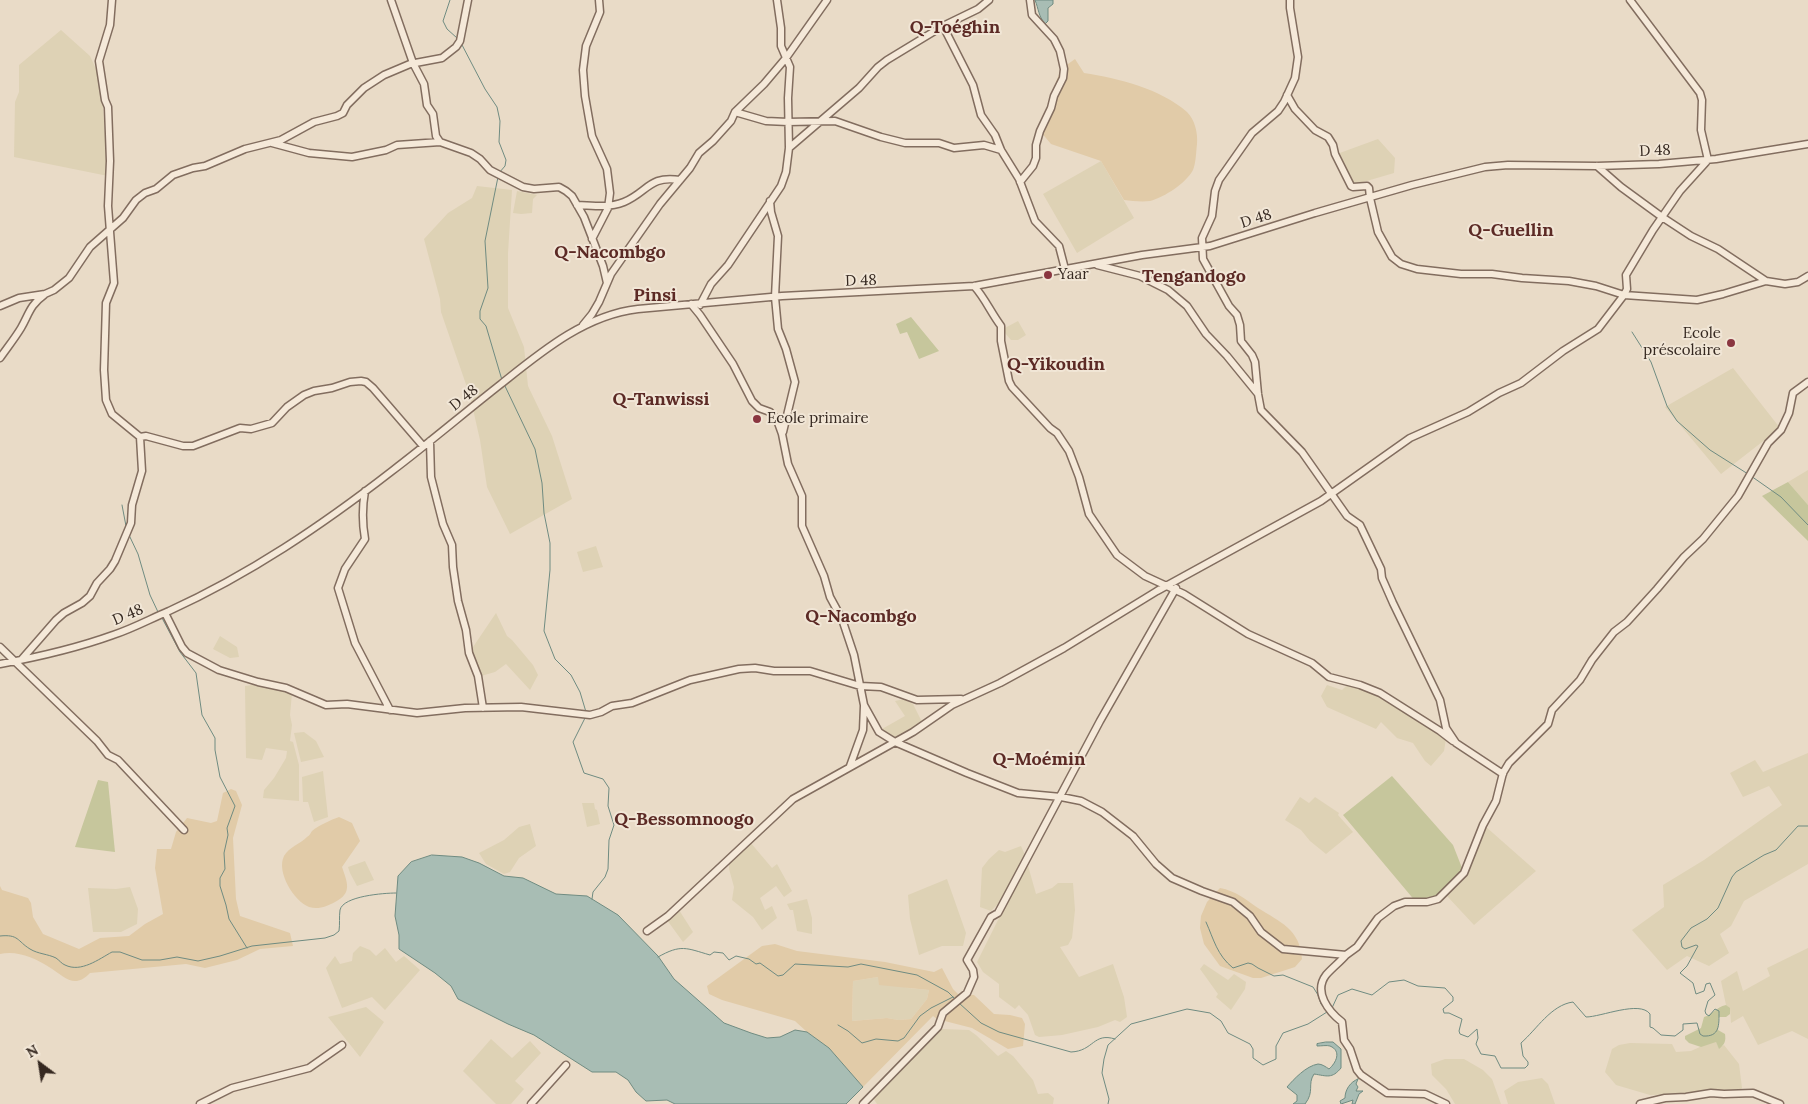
<!DOCTYPE html>
<meta charset="utf-8">
<style>
body{margin:0}
#map{position:relative;width:1808px;height:1104px;overflow:hidden;background:#e9dbc7;font-family:Lora,serif}
canvas{display:block}
.north{position:absolute;left:15px;top:1039px;width:50px;height:50px;-webkit-text-stroke:4px #f1e6d6;paint-order:stroke;rotate:329deg;font-size:14px;font-weight:700;line-height:20px;text-align:center;color:#352820}
.north::after{content:'';display:block;margin:auto;width:18px;height:22px;background:#352820;clip-path:polygon(50% 0,100% 100%,50% 72%,0 100%)}
</style>
<div id="map">
<canvas width="1808" height="1104"></canvas>
<div class="north">N</div>
</div>
<script>
const c = document.querySelector('canvas').getContext('2d');
c.lineJoin = 'round';
function paint(path, color) { c.fillStyle = color; c.fill(path, 'evenodd'); }
function strokePath(path, color, width, dash) { c.strokeStyle = color; c.lineWidth = width; c.lineCap = dash ? 'butt' : 'round'; c.setLineDash(dash || []); c.stroke(path); }
function drawText(font, color, halo, rows, align = 'center') {
  c.font = font + ' Lora,serif'; c.lineWidth = 4; c.setLineDash([]); c.textBaseline = 'middle'; c.strokeStyle = halo; c.fillStyle = color; for (const [text, x, y, turn = 0] of rows) {
    c.save(); c.translate(x, y); c.rotate((+turn || 0) * Math.PI / 180); c.textAlign = isNaN(turn) ? turn : align; if (halo) c.strokeText(text, 0, 0); c.fillText(text, 0, 0); c.restore();
  }
}
paint(new Path2D(`
 M61 30 90 56 101 80 108 176 14 157 15 102 19 92V65Z
 M1378 139 1395 158 1394 173 1353 185 1337 154Z
 M1101 161 1134 218 1077 253 1043 194Z
 M477 186 512 190 508 253V308L524 347 528 386 552 436 572 499 510 534 487 487 480 440 470 396 441 312 440 299 424 239 448 213 472 198Z
 M517 191 537 195 533 199 532 213 521 214 513 213Z
 M1018 321 1026 335 1018 340H1011L1005 333 1003 329Z
 M1733 368 1780 428 1721 474 1665 407Z
 M1808 470V505L1788 482Z
 M596 546 603 567 583 572 577 552Z
 M496 613 507 636 512 640 533 665 538 675 530 690 506 664 495 672 481 676 471 650Z
 M220 636 237 647 239 657 230 658 213 649Z
 M259 684 273 689 292 693 290 715 292 725 290 741 293 742 299 765V801L263 798 264 790 274 778 286 758 287 751 266 748 262 760 246 758 245 686Z
 M1348 684 1379 694 1442 735 1446 739 1444 751 1431 766 1425 761 1413 743 1397 738 1381 722 1376 729 1327 707 1321 696 1327 685 1342 690Z
 M904 699 913 704 922 722 896 739 882 729 905 716 895 701Z
 M304 732 316 741 324 757 301 762 294 733Z
 M1808 753V864L1744 901 1731 926 1720 934 1729 953 1709 966 1687 956 1667 970 1632 930 1664 907 1663 885 1704 860 1782 805 1769 786 1743 797 1730 773 1755 760 1763 772Z
 M323 771 328 817 314 822 308 802H303L302 777Z
 M1300 797 1309 803 1315 797 1339 813 1338 815 1353 832 1326 854 1310 841 1301 830 1285 820Z
 M582 803H594L595 809 597 810 600 824 587 827Z
 M530 824 536 846 519 858 510 872 504 874 486 864 479 853 504 840 519 827Z
 M1485 826 1536 871 1474 925 1447 896 1466 875Z
 M750 842 772 868 777 864 792 891 784 897 776 886 760 898 765 910 772 906 777 918 762 930 753 917 732 900 734 887 729 869V864Z
 M1021 846 1025 855 999 903 991 911 980 907 982 868 989 859 999 850 1005 852Z
 M365 861 374 880 357 886 350 873 348 867Z
 M1027 862 1036 894 1052 888 1058 883H1073L1075 910 1072 938 1068 945 1060 947 1079 977 1113 964 1124 997 1127 1017 1120 1022 1115 1020 1098 1027 1062 1035 1039 1037 1035 1035 1028 1015 1019 1005 1015 1009 999 997V984L983 972 977 962Z
 M947 879 966 933 963 946H942L919 955 910 919 908 895Z
 M130 887 138 909 137 924 121 932H93L88 888 116 889Z
 M807 899 812 918V934L797 931 793 910H790L787 904Z
 M679 910 693 932 683 942 667 920Z
 M360 946 370 950 376 956 385 948 396 962 404 956 420 970 385 1010 372 997 342 1008 326 968 335 956 340 964 352 961 353 953Z
 M1808 948V1039L1792 1031 1758 1045 1743 1016 1731 1023 1730 1009 1726 1005 1721 981 1737 971 1743 991 1770 976 1767 968Z
 M1204 964 1228 980 1234 974 1246 982 1245 989 1231 1010 1216 997 1218 994 1200 969Z
 M878 977 908 988 929 990 927 999 911 1019 898 1020 887 1018 852 1021 853 981Z
 M366 1007 384 1022 360 1057 328 1017Z
 M941 1029 969 1030 976 1035 998 1056 1006 1051 1013 1056 1033 1080 1038 1094 1048 1093 1054 1098 1053 1104H877L873 1098 908 1060Z
 M491 1039 512 1058 530 1041 541 1053 515 1081 524 1089 511 1104H496L463 1071Z
 M1713 1041 1716 1042 1719 1048 1724 1045 1739 1064 1742 1088 1738 1092 1650 1095 1616 1085 1605 1072 1612 1049 1619 1045 1630 1043 1672 1044 1676 1052 1691 1051Z
 M1445 1059H1464L1483 1070 1492 1079 1501 1104H1455L1446 1089 1432 1075 1431 1064Z
 M1542 1078 1548 1084 1555 1104H1508L1504 1091 1518 1082Z`), '#ded2b5');
paint(new Path2D(`
 M911 317 939 351 919 359 907 332 900 334 896 324Z
 M1788 482 1808 505V541L1762 496Z
 M1392 776 1453 845 1464 873 1443 895 1416 902 1343 815Z
 M98 780 108 782 115 852 75 847Z
 M1726 1005 1730 1008V1014L1726 1017H1719L1718 1030 1725 1034C1726 1041 1725 1044 1719 1049L1716 1042 1701 1047 1689 1043 1685 1039V1036L1701 1028 1704 1017C1712 1015 1716 1007 1726 1005Z`), '#c6c69c');
paint(new Path2D(`
 M1075 59 1084 73C1118 78 1161 89 1187 112 1195 120 1198 133 1197 144 1196 152 1196 163 1193 170 1186 183 1165 197 1150 201 1142 202 1132 201 1124 200L1101 161 1051 144 1040 131 1051 108 1053 90 1061 69Z
 M231 789 236 791 242 805 233 838 236 899 240 916 290 933 293 946 260 949 237 960 205 968 186 964 90 973C74 990 64 976 49 967 35 958 17 950 0 954V886L2 890 28 898 31 903 33 917 43 934 79 949 100 938 129 936 145 924 163 914 155 868 157 849H171L176 832 187 818 211 823 217 821 223 793Z
 M339 817 352 823 360 841 342 867C347 882 353 893 335 902 327 906 319 910 309 907 294 901 276 872 284 856 289 847 300 844 307 837 310 835 310 834 312 831 319 825 331 820 339 817Z
 M1220 888C1236 891 1245 899 1258 908 1280 922 1300 929 1302 959L1295 967 1261 978H1253L1220 966 1204 944 1200 928 1201 916 1207 902Z
 M775 944 797 951 885 962 929 971 934 972 942 968 953 989 958 994 974 995 994 1014 1010 1015 1022 1018 1025 1024 1023 1046 1008 1049 972 1028 937 1019 933 1016 863 1087 829 1048 807 1032 795 1021 722 1000 709 994 707 986 762 946ZM878 977 879 985 929 990 927 999 911 1019 898 1020 887 1018 852 1021 853 981Z`), '#e1cba8');
const water = new Path2D(`
 M1035 0H1053V4L1048 8V21L1045 24C1038 15 1039 10 1035 0Z
 M432 855 462 857 479 863 504 876 523 878 556 894 587 896 618 915 658 956 674 979 724 1023 751 1033 767 1038 780 1037 795 1030 807 1032 829 1048 863 1087 846 1104H675L667 1100 646 1101 636 1092 628 1080 616 1072H592L534 1035 508 1024 458 999 451 986 435 973 399 949V935L395 916 398 876 411 862Z
 M1326 1042H1333L1341 1049V1068C1332 1079 1327 1076 1314 1074 1307 1085 1315 1091 1305 1104H1293L1297 1101V1095L1287 1087C1294 1079 1306 1066 1318 1064 1322 1064 1326 1067 1329 1069 1336 1063 1342 1051 1330 1046 1327 1045 1321 1046 1317 1046V1044Z
 M1358 1079 1356 1084 1358 1087 1356 1091H1363L1359 1094 1355 1104H1352L1353 1100 1341 1104 1340 1101 1345 1098C1345 1090 1350 1082 1358 1079Z`);
paint(water, '#a8bdb4');
strokePath(water, '#6f8b81', 1);
strokePath(new Path2D(`
 M450 0 443 21 447 29 457 38
 M461 43 485 89 497 107 500 121 499 142 506 160 505 166 499 173
 M498 177 485 241 488 288 480 311V319L486 326 502 380
 M1632 332 1651 362 1667 406 1677 421 1710 450 1748 474
 M504 384 535 449 542 483 544 513 550 543V570L544 631 555 659 571 675 580 692 586 712
 M1751 476 1781 497 1808 525
 M122 505 126 526
 M129 535 138 554 150 595 158 612
 M162 618 180 652 196 673 202 715 215 738V750L220 777 235 806 227 828 228 835 224 853 225 869 220 878V886L226 905 229 919 247 948
 M585 718 573 742 584 773 603 779 609 788 608 806 614 825 609 840 608 869 605 877 593 892 592 899
 M1206 922C1214 940 1217 955 1233 968L1248 963 1252 964 1258 968 1274 976 1283 975 1313 987 1318 995 1321 1004 1327 1011
 M0 936C19 934 17 941 30 949 38 954 48 954 56 958 59 960 62 964 65 965 81 973 99 959 112 952H120L142 960H160L177 957 198 961 220 956 252 946 325 938 334 935 339 931C340 924 339 917 340 910 343 896 384 893 396 893
 M658 957C681 944 686 948 710 955L714 952 723 953 729 960 736 956 749 959 756 964 760 963 778 976 783 975 795 964 848 967 861 964 917 975 948 992 955 999
 M959 1003 981 1023 999 1032 1071 1052C1094 1051 1093 1032 1115 1039
 M1332 1008 1338 995 1352 989 1372 995 1389 982 1404 980 1418 986 1445 988 1453 997V1001L1443 1009 1444 1013H1449L1462 1019 1459 1031 1460 1034 1468 1037 1477 1029 1478 1038 1476 1044 1481 1054 1495 1056 1501 1068H1525L1528 1065V1062L1523 1056 1521 1043C1537 1029 1551 1005 1573 1002L1586 1017C1601 1017 1640 1000 1650 1014V1027L1653 1028 1661 1035 1675 1036 1683 1030V1024L1697 1023 1700 1034 1703 1036C1720 1037 1719 1025 1719 1011L1715 1009 1709 1016 1706 1014 1705 1011 1708 1001 1715 995 1710 983 1706 984 1704 991 1696 994 1693 983 1680 973 1687 966 1698 946 1696 945 1685 949 1682 947 1681 941 1691 928 1707 919 1718 908 1732 877 1736 872 1764 855 1776 850 1798 826H1808
 M838 1025 848 1031 862 1043 876 1039 898 1041 904 1038 920 1016 931 1008 953 997
 M1108 1104 1109 1099 1102 1073 1104 1059 1108 1045 1131 1024 1187 1009 1210 1013 1221 1021 1228 1033 1250 1044 1253 1049V1058L1263 1065 1276 1059V1046L1283 1033 1308 1024 1327 1012`), '#6f8b81', 1);
const minor = new Path2D(`
 M391 0 413 63 424 84 427 105 433 114 436 136 440 142 471 153 480 159 490 170 523 187 534 189 559 187 566 191 572 196 584 217 603 266 607 283
 M1290 0V8L1298 57 1295 78 1284 102 1278 111 1252 133 1219 180 1215 191 1212 216 1202 238 1203 259 1229 306 1237 315 1240 325 1241 341 1252 355 1255 362 1258 394 1261 410 1302 452 1347 516 1360 525 1381 569 1382 578 1393 603 1440 700 1446 728 1456 743 1503 774
 M943 26 973 85 981 115 995 135 1001 150 1019 179 1035 221 1059 246 1065 269
 M1287 95 1295 109 1315 130 1328 137 1333 145 1335 154 1351 186 1353 187 1367 186 1369 188 1370 198 1378 232 1392 257 1401 264 1417 269 1461 274H1492L1522 278 1569 281 1596 286 1624 295 1697 300 1723 294 1766 281 1785 284 1798 282 1808 276
 M735 112 766 121 788 122 835 121 881 137 905 143H939L954 148 984 145 1001 150
 M272 143 309 153 352 157 386 150 397 145 440 142
 M789 148 859 88 878 67 887 60 943 26 978 9 989 0
 M1597 166 1621 187 1662 217 1691 236 1718 249 1766 281
 M1020 182 1033 166 1036 158V145L1040 131 1051 108 1054 96 1063 78 1064 69 1060 51 1054 39 1032 15 1030 0
 M770 201 771 212 778 236 775 297 778 329 786 349 795 382 783 432
 M577 205C592 206 609 208 624 202 648 192 649 175 680 180
 M592 239 608 208 610 193 607 169 592 136 585 96 583 70 586 46 600 12 599 0
 M1097 265 1140 276 1168 290 1187 306 1206 334 1227 356 1258 394
 M974 286C985 298 991 313 1001 326V341L1009 381 1012 387 1050 428 1057 433 1069 451 1079 477 1089 514 1117 555 1145 576 1184 594 1248 634 1312 663 1329 677 1360 685 1380 693 1440 731 1453 741
 M691 304 700 315 733 364 752 401 759 408 770 412 777 420 782 434 788 464 802 496V526L824 576 830 597 842 619 854 655 864 705 879 732 895 742 967 773 1018 793 1061 797 1081 801 1102 812 1133 836 1156 864 1172 878 1202 891 1233 902 1250 916 1261 932 1283 949 1346 955 1357 947 1378 918 1394 906 1405 902H1427L1438 899 1464 873 1483 825 1496 801 1503 773 1509 763 1548 724 1552 710 1580 680 1592 660 1614 632 1627 622 1657 589 1684 557 1703 539 1738 496 1768 443 1781 430 1789 413 1793 393 1808 382
 M700 305 711 284 728 265 781 186 786 172 789 148 788 98 790 67 781 46V28L777 0
 M0 306 19 298 45 294 54 290 69 278 90 247 123 218 136 200 145 193 156 189 173 175 193 168 205 166 245 149 281 140 314 122 337 116 343 113 347 105 364 88 384 75 410 64 442 58 456 47 460 41 468 0
 M583 325 592 314 599 302 611 274 660 204 690 168 699 153 713 141 731 121 735 112 764 84 786 58 827 0
 M0 358C7 348 15 338 21 328 29 314 30 305 44 295
 M140 437 146 436 183 446H193L240 428 251 429 272 423 287 407 304 395 314 391 332 388 350 382 361 381 366 382 373 388 423 446
 M430 441 431 477 443 524 452 545 453 567 458 601 466 630 469 653 478 676 483 708
 M365 491C362 508 362 522 365 539L345 569 338 588 355 643 390 710
 M165 613 182 647 187 653 219 670 258 682 286 688 326 705 347 704 417 713 465 708 521 707 590 715 601 712 612 706 632 703 690 680 739 669 755 668 774 671H810L860 686 881 687 917 700 961 699
 M0 647 97 741 108 755 118 760 184 830
 M22 659 56 620 64 613 82 603 90 596 97 583 110 569 115 561 131 523 132 505 142 471 140 437 112 414 106 400 104 370 106 303 114 283 108 206 110 161 108 107 105 100 99 61 110 25 112 0
 M0 664C38 657 77 648 113 635 132 629 150 619 169 611 250 574 321 526 392 471 429 443 464 413 501 384 541 352 585 315 638 309L782 296 974 286 1142 255 1210 246 1315 213 1412 185 1485 167 1508 165 1597 166 1659 164 1716 159 1808 144
 M850 766 863 730 864 706
 M647 931 668 916 793 799 913 732 952 705 1000 683 1064 648 1157 591 1321 501 1410 438 1468 412 1499 393 1521 383 1563 351 1598 329 1624 295 1627 289 1626 275 1653 230 1680 191 1708 160 1701 130 1702 100 1700 93 1630 0
 M1346 955C1340 962 1332 968 1326 975 1313 992 1329 1012 1342 1022L1344 1040 1350 1049 1357 1070 1361 1075 1387 1093 1425 1094 1446 1104
 M200 1104 232 1088 309 1068 342 1045
 M531 1104 566 1065
 M863 1104 938 1027 943 1013 967 993 974 977 973 970 967 960 991 917 998 913 1100 721 1176 588
 M1640 1104 1665 1098 1686 1097 1711 1093 1724 1094 1753 1093 1780 1104`);
strokePath(minor, '#826d5f', 9);
strokePath(minor, '#f5e9d9', 6);
for (const [x, y, r, color] of [
 [1048,275,5,"#8a3640"],
 [1731,343,5,"#8a3640"],
 [757,419,5,"#8a3640"]
]) { const dot = new Path2D(); dot.arc(x, y, r, 0, 2 * Math.PI); c.fillStyle = color; c.fill(dot); strokePath(dot, '#f1e6d6', 2); }
drawText('15px', '#352820', '#f1e6d6', [
 ["D 48",1655,151,-3],
 ["D 48",1256,219,-18],
 ["D 48",861,281,-2],
 ["D 48",464,398,-39],
 ["D 48",128,615,-23]
]);
drawText('15px', '#352820', '#f1e6d6', [
 ["Yaar",1058,275],
 ["Ecole",1721,334,"right"],
 ["préscolaire",1721,351,"right"],
 ["Ecole primaire",767,419]
], 'left');
drawText('bold 18px', '#5c2a25', '#f1e6d6', [
 ["Q-Toéghin",955,28],
 ["Q-Guellin",1511,231],
 ["Q-Nacombgo",610,253],
 ["Tengandogo",1194,277],
 ["Pinsi",655,296],
 ["Q-Yikoudin",1056,365],
 ["Q-Tanwissi",661,400],
 ["Q-Nacombgo",861,617],
 ["Q-Moémin",1039,760],
 ["Q-Bessomnoogo",684,820]
]);
</script>
